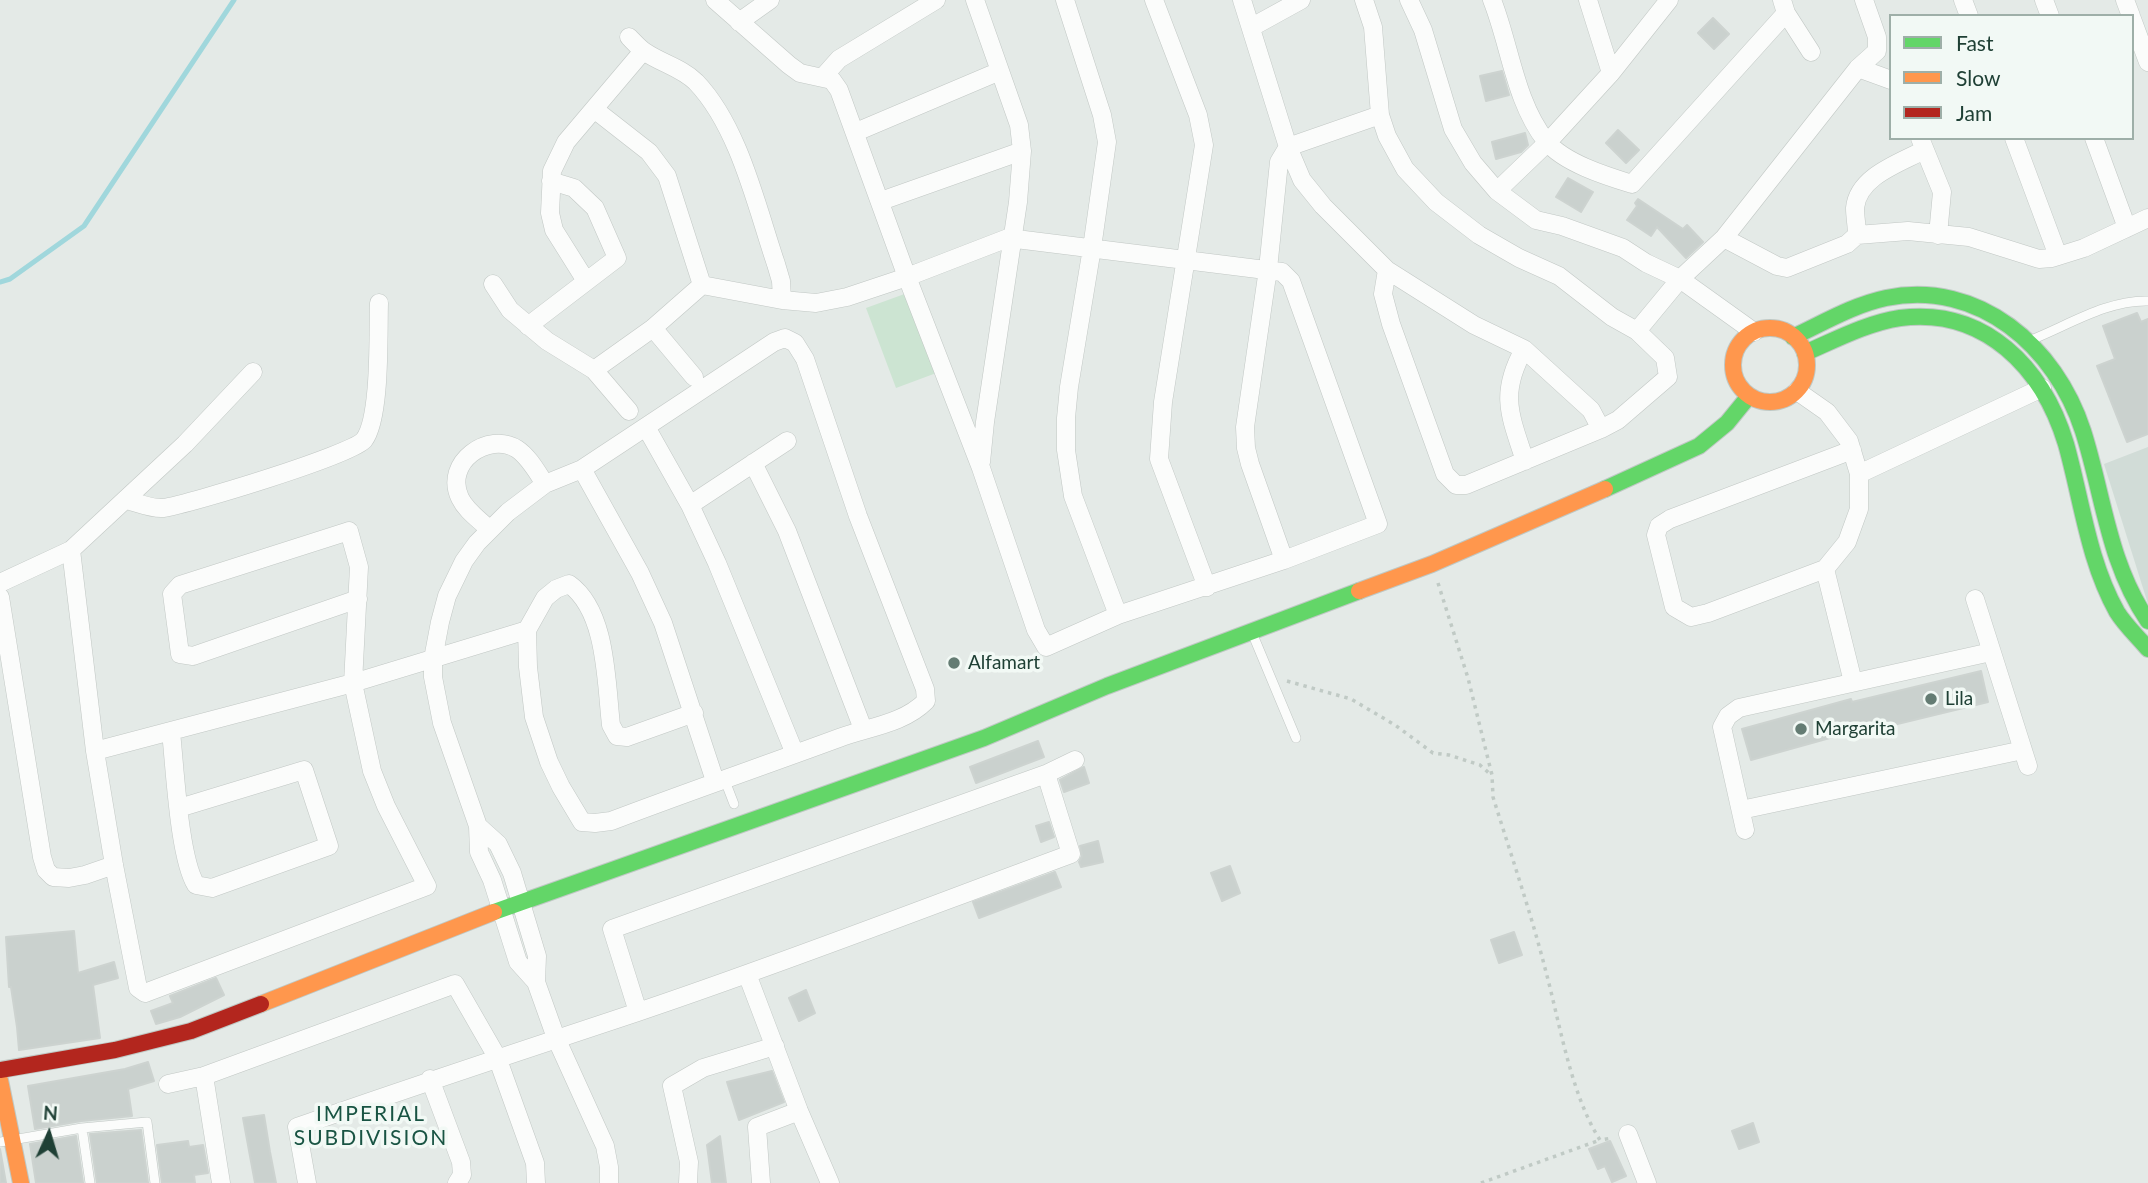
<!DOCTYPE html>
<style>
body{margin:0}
#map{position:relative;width:2148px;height:1183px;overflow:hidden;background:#e4eae7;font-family:Lato,sans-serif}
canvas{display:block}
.legend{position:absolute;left:1889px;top:14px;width:245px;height:126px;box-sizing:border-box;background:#f2f9f5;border:2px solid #9eafa8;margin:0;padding:9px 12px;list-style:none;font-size:21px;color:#1f4035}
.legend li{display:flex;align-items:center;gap:14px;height:35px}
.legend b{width:35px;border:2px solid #9eafa8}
.north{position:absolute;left:14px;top:1099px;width:70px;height:70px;-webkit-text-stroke:5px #f2f9f5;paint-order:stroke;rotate:4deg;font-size:19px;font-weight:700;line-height:28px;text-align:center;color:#1f4035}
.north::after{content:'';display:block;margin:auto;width:24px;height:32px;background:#1f4035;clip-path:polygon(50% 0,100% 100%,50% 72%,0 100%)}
</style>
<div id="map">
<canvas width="2148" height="1183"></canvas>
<ul class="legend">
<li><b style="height:9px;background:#63d668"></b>Fast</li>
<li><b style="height:9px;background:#ff974d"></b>Slow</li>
<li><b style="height:9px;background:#b3261e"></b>Jam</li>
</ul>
<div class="north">N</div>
</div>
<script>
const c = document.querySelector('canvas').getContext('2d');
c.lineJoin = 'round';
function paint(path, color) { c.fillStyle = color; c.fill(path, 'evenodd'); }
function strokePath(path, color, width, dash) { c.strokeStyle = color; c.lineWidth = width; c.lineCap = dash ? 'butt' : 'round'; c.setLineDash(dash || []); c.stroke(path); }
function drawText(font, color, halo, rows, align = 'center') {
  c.font = font + ' Lato,sans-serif'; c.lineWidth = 7; c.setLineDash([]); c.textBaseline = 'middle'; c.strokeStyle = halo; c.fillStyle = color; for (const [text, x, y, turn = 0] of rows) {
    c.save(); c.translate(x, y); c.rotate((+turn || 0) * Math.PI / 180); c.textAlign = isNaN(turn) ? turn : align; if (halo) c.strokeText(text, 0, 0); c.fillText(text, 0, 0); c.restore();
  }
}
paint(new Path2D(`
 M2148 447V604L2104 464Z`), '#d1dcd7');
paint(new Path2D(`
 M910 292 939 372 896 388 866 308Z`), '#cce4d2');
strokePath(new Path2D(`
 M0 282 10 279 84 226 234 0`), '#a0d7dc', 5);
const building = new Path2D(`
 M1713 18 1729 34 1714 49 1698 33Z
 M1502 71 1509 95 1486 101 1480 76Z
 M1618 130 1639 150 1626 163 1606 143Z
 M1525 133 1528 145 1521 152 1496 159 1492 142Z
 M1568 178 1593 192 1581 212 1556 197Z
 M1638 199 1683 229 1687 225 1703 242 1686 258 1657 227 1651 236 1627 220 1637 206 1635 203Z
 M2137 313 2141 322 2148 319V434L2127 442 2097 366 2115 359 2103 326Z
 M1981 671 1988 702 1881 728 1880 724 1751 760 1742 729 1851 699 1852 702Z
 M1038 741 1044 757 976 783 970 767Z
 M1084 767 1089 783 1064 792 1060 780Z
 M1049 822 1054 837 1041 842 1036 826Z
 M1098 841 1103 862 1081 867 1079 862 1082 856 1080 846Z
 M1230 866 1240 893 1222 901 1211 873Z
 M1055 872 1061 887 979 918 973 902Z
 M74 931 78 973 114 962 118 978 93 985 100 1038 19 1050 17 1027 11 987H9L6 937Z
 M1514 932 1522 955 1499 963 1491 940Z
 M216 978 224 995 180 1017 156 1024 151 1011 173 1003 170 996Z
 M806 990 815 1013 799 1021 789 998Z
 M148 1062 154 1081 128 1089 132 1116 81 1121 35 1129 28 1086 125 1069Z
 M772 1071 784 1102 739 1120 727 1082Z
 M264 1115 270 1152 276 1183H255L250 1156 243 1118Z
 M1753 1123 1759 1142 1739 1149 1732 1131Z
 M141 1130 148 1183H97L90 1134Z
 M76 1136 83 1183H36L30 1144Z
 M720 1136 726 1183H712L707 1145Z
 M188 1141 189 1147 203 1145 208 1173 194 1175 195 1183H162L157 1145Z
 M1610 1141 1626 1176 1612 1182 1605 1166 1598 1169 1589 1149Z
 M0 1149 6 1183H0Z`);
paint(building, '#cad1ce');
strokePath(building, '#cdd3d0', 2);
const lane = new Path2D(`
 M2031 340C2069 325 2107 300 2148 301
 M1253 635 1296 738
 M724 778 734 804
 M82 1128 90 1183
 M0 1142 82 1128 147 1122 155 1183`);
const street = new Path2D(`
 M975 0 1019 125 1022 151 1018 202 985 422 981 462
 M1065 0 1102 115 1107 142 1092 248 1069 387 1066 418V450L1073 496 1118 615
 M1154 0 1198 115 1204 145 1163 402 1159 459 1207 587
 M1242 0 1288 147 1302 180 1323 206 1387 270 1474 325 1524 349 1591 410 1601 429
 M1364 0 1373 27 1380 115 1387 136 1405 169 1436 202 1479 235 1519 258 1559 276 1612 317 1637 331 1665 358 1668 377 1618 420 1601 429 1466 485H1456L1445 474 1391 324 1383 294 1387 270
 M1409 0 1423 30 1453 129 1473 163 1497 191 1536 220 1562 226 1623 248 1646 263 1680 279 1754 332
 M1492 0C1510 45 1515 102 1546 141 1564 163 1606 176 1632 184L1786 13
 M1588 0 1611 73
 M1782 0 1786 13 1811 52
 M1963 0 1969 16
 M2044 0 2050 16
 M2125 0 2131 16
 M2132 19 2148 62
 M739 22 770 0
 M1252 27 1301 0
 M629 37C634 42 639 48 645 52 661 63 682 68 696 82 739 127 756 205 776 264L781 281 782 300
 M1858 68 1891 80
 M823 77 839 59 936 0
 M594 109 649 152 667 176 702 285
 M856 132 1000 71
 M1920 138 1942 192 1938 235
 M2014 138 2058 256
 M2094 138 2127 228
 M1497 191 1547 143 1611 73 1669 0
 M881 201 1022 151
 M1857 235C1857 226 1855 217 1855 208 1858 176 1900 163 1924 150
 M1724 238 1777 266 1787 268 1847 244 1857 235 1908 231 1969 237 2039 259 2052 258 2084 248 2148 218
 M586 281 554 230 550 213 552 171 566 142 643 51
 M493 284 510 310 547 341 594 370 629 411
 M702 285 782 300 816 303 847 297 907 277 1008 238 1282 272 1291 281 1378 524 1284 560 1118 615 1046 647 1036 630 981 468 907 277 839 90 832 80 800 73 789 65 715 0
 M528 326 617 258 595 208 574 188 551 181
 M653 328 694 377
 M1637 331 1680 279 1724 238 1858 68 1877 51V37L1864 0
 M1524 349C1499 394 1510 415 1525 461
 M594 370 653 328 702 285
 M1797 391 1827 412 1849 441 1859 474V509L1847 542 1825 569 1708 613 1691 617 1674 607 1656 535 1659 526 1670 519 1852 450
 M646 427 690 505 717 563 795 754
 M753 463 787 531 863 729
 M582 469 640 573 663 623 715 781
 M1859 474 2042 388
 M127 500C138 503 152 509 163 508 190 504 351 455 364 440 381 418 378 333 379 303
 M690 505 787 441
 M490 530C480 520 466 511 460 498 443 462 489 431 517 449 529 457 537 472 545 484
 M71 550 95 751 114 865 138 988 145 993 427 886 386 806 372 771 353 683 359 567 349 531 180 585 172 594 180 654 193 656 358 599
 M1284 560 1250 464 1246 448 1245 427 1268 269 1279 162 1288 147 1380 115
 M1825 569 1853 682
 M0 583 71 550 185 444 253 372
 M0 597 42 857 46 870 53 877 69 878 85 875 114 865
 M1975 599 2028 766
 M171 732C175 768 179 858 196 885L212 888 329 846 304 770 179 808
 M95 751 353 683 527 630
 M1741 810 2023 750
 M478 826 498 844 512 873 537 956 536 982
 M1745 830 1722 727 1728 716 1739 708 1991 652
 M747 974 799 1111 830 1183
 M638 1012 612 929 1046 774 1075 760
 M204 1076 221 1183
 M430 1079 461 1162 462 1175 457 1183
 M168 1084 204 1076 455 984 497 1057 535 1163 536 1183
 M1628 1134 1647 1183
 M307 1183 297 1127C410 1087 524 1050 638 1012 784 963 927 907 1071 854L1046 774
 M609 1183V1167L605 1146 556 1038 536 982 518 962 492 880 479 852 478 826 442 723 433 677V659L440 622 447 596 464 561 477 543 508 512 545 484 582 469 774 342 785 338 795 343 805 359 858 516 925 689 926 701C903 724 869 727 839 738 763 766 687 792 611 821L595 823 582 822 561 787 549 762 534 717 528 667 527 630 545 598 556 589 569 584C607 611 606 682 611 725L617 736 627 737 694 713
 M688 1183 689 1162 672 1086 703 1068 775 1046
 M761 1183 757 1127 799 1111`);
const fast = new Path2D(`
 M1793 337C1823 323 1853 305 1886 298 1979 279 2056 347 2083 431 2104 497 2108 562 2148 621
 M1805 353C1835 340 1867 323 1900 318 1985 307 2043 368 2066 444 2082 501 2088 560 2117 612 2125 625 2138 637 2148 649
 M1605 489 1699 446 1727 423 1749 396
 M494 912 984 738 1107 686 1359 591`);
const slow = new Path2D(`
 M1733 365a37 37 0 1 1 74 0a37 37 0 1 1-74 0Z
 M1359 591 1432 564 1605 489
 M261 1004 494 912
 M0 1080 21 1183`);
const jam = new Path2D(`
 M0 1070 115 1050 191 1031 261 1004`);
strokePath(lane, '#c1c7c4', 10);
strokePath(street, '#c1c7c4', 19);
strokePath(fast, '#bfc8c4', 18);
strokePath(slow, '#bfc8c4', 18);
strokePath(jam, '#bfc8c4', 18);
strokePath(new Path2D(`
 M1438 583 1468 678 1492 775 1493 797C1511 855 1531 913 1546 972 1560 1024 1571 1095 1600 1140L1612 1138
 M1287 681 1351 699 1395 725 1433 753 1449 755 1480 765 1490 774
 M1481 1183 1600 1140`), '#c0cac5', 3.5, [3.5, 5]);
strokePath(lane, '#fbfcfb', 9);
strokePath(street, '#fbfcfb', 18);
strokePath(fast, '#63d668', 16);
strokePath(slow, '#ff974d', 16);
strokePath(jam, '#b3261e', 16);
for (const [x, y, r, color] of [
 [954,663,7,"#647c73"],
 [1931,699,7,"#647c73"],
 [1801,729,7,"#647c73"]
]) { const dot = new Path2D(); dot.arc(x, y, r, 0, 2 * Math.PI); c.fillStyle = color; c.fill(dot); strokePath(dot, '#f2f9f5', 2.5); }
drawText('19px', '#1f4035', '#f2f9f5', [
 ["Alfamart",968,663],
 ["Lila",1945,699],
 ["Margarita",1815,729]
], 'left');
c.letterSpacing = '2px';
drawText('21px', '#195443', '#f2f9f5', [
 ["IMPERIAL",371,1114],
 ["SUBDIVISION",371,1138]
]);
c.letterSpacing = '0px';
</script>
